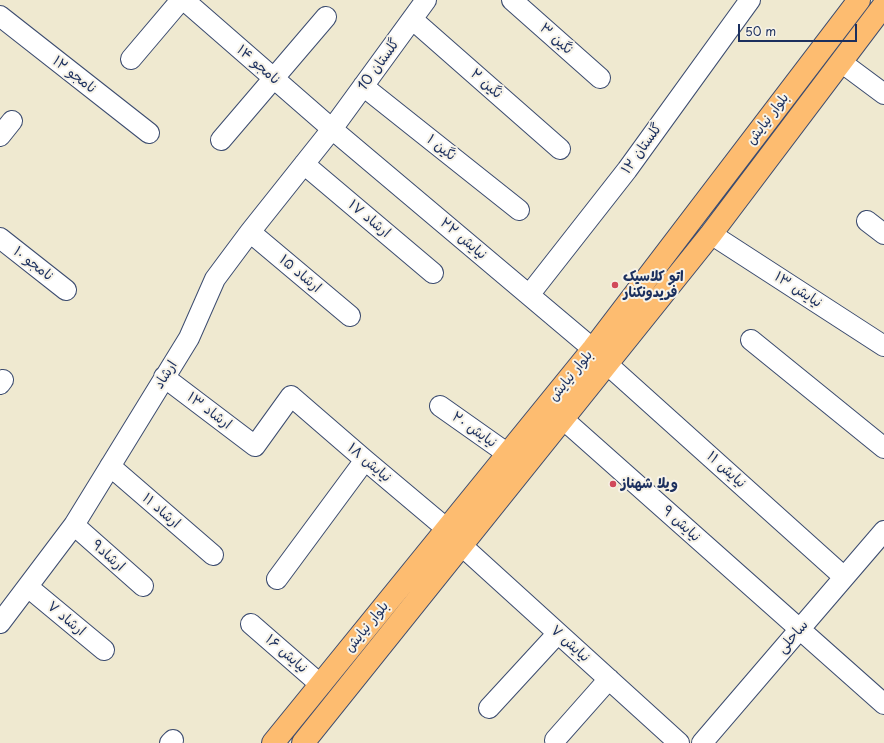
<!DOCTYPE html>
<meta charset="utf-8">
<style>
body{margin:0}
#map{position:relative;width:884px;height:743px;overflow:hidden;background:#efe9d0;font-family:"Playpen Sans",sans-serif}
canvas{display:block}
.scale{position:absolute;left:738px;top:24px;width:119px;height:18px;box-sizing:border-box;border:2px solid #1b2f5e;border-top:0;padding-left:5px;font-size:12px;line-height:14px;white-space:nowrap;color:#1b2f5e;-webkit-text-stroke:3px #f7f3e8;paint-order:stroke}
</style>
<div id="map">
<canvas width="884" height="743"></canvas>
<div class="scale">50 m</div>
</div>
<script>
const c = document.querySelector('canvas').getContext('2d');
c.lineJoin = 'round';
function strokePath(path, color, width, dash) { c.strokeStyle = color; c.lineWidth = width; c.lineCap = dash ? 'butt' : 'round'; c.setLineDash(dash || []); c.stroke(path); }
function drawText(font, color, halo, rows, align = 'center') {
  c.font = font + ' "Playpen Sans","Playpen Sans Arabic",sans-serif'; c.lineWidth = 4; c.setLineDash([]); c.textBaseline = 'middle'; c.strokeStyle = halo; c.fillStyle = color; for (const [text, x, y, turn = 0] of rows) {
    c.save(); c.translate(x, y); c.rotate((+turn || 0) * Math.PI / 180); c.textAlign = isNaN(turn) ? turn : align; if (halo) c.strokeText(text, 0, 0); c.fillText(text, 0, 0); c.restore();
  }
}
const minor = new Path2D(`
 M184 0 332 129 593 349
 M512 0 600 78
 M0 16 149 133
 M412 19 560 149
 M131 59 181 0
 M841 62 884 94
 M363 86 519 210
 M0 136 12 121
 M221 140 326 17
 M304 164 433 273
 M867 221 884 234
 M250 232 350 316
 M711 234 884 346
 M0 238 66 290
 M529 295 627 170 750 0
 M751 340 884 448
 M607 364 844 577
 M164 377 255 446 291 396 365 460 447 529
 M0 384 3 380
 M440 406 508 454
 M563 419 884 704
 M110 466 213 555
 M74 525 143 586
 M461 545 679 743
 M277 579 365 460
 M28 587 104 650
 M0 623 74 525 189 338 215 279 250 232 332 129 426 0
 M251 624 321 685
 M489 708 558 633
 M555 740 609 679
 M170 743 173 740
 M702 743 884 531`);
const major = new Path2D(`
 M273 743 593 349 859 0
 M303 743 711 234 884 5`);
strokePath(minor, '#3b4b6f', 22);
strokePath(major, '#3b4b6f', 24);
strokePath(minor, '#fff', 20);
strokePath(major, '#fdbc70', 22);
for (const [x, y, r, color] of [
 [615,285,4,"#d1495b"],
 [613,484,4,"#d1495b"]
]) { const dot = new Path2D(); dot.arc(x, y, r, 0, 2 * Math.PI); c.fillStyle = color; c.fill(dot); strokePath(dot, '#f7f3e8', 1.5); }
drawText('14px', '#1b2f5e', '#f7f3e8', [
 ["نگین ۳",556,39,42],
 ["نامجو ۱۴",258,65,41],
 ["گلستان 10",379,65,-54],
 ["نامجو ۱۲",74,75,38],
 ["نگین ۲",486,84,41],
 ["بلوار نیایش",768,119,-53],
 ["نگین ۱",441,148,38],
 ["گلستان ۱۲",642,149,-54],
 ["ارشاد ۱۷",369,219,40],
 ["نیایش ۲۲",463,239,40],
 ["نامجو ۱۰",33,264,38],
 ["ارشاد ۱۵",300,274,40],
 ["نیایش ۱۳",798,290,33],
 ["ارشاد",166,375,-58],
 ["بلوار نیایش",571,376,-51],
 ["ارشاد ۱۳",209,411,37],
 ["نیایش ۲۰",474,430,35],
 ["نیایش ۱۸",369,463,40],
 ["نیایش ۱۱",726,470,42],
 ["ارشاد ۱۱",161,511,41],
 ["نیایش ۹",681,524,42],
 ["ارشاد۹",108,556,42],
 ["ارشاد ۷",66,619,40],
 ["بلوار نیایش",367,627,-51],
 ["ساحلی",793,637,-49],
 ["نیایش ۷",570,644,42],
 ["نیایش ۱۶",286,654,41]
]);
drawText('bold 14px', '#1b2f5e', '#f7f3e8', [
 ["اتو کلاسیک",623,277],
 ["فریدونکنار",623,293],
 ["ویلا شهناز",621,484]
], 'left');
</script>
